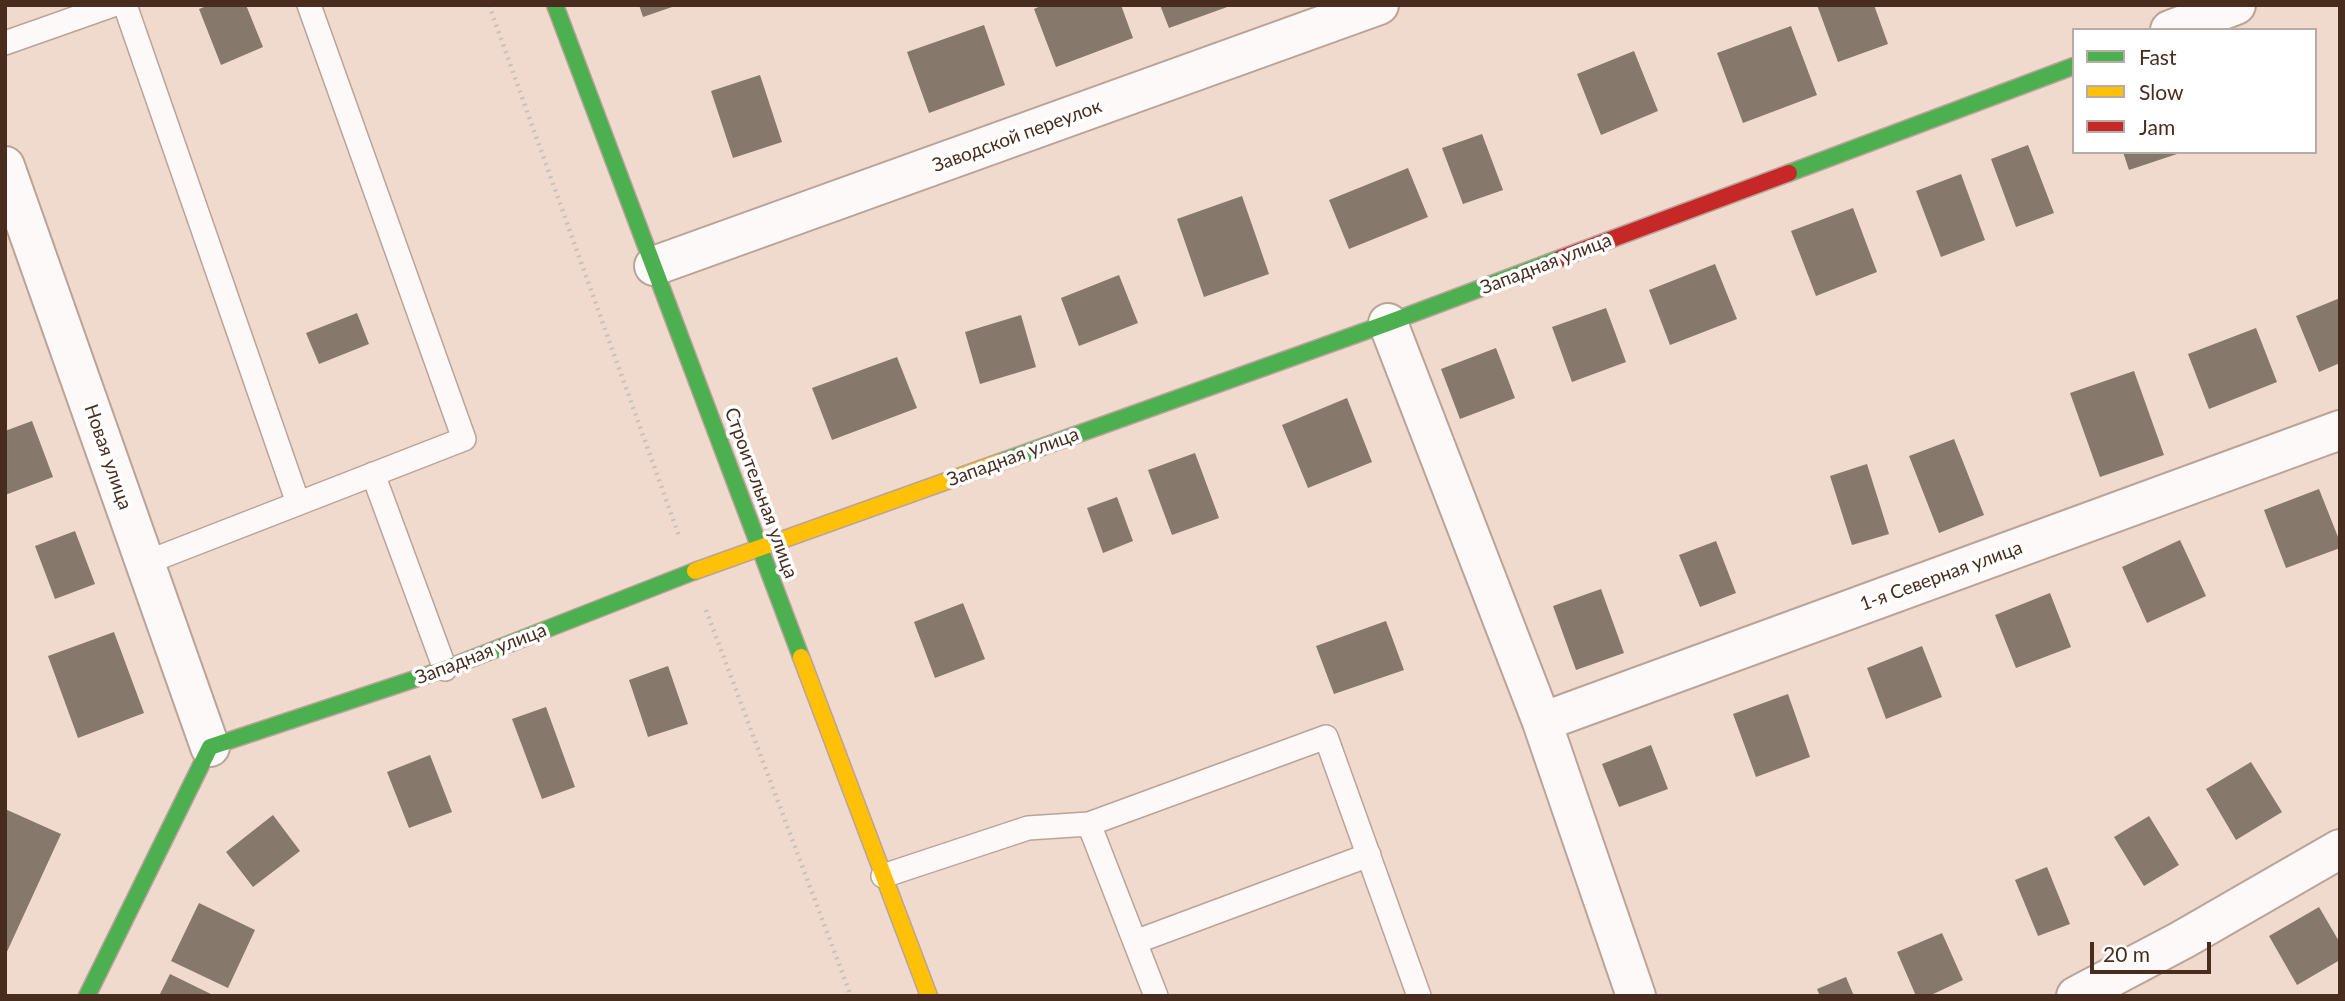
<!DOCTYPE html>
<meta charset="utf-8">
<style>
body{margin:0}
#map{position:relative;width:2345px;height:1001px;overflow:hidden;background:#f0d9cd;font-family:Lato,sans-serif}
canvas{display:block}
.frame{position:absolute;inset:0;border:7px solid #482d1f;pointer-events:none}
.legend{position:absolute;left:2072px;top:28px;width:245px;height:126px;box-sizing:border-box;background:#fff;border:2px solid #b6aba5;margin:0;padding:9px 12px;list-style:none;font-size:21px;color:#482d1f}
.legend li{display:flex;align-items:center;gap:14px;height:35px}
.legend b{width:35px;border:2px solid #b6aba5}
.scale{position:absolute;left:2090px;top:942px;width:121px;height:32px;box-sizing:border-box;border:4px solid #482d1f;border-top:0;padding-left:9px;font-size:21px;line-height:24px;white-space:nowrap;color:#482d1f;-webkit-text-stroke:5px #fff;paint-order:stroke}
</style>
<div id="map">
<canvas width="2345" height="1001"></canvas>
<div class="frame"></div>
<ul class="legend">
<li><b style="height:9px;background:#4caf50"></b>Fast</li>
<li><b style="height:9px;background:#ffc107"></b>Slow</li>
<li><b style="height:9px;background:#c62828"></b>Jam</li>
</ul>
<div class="scale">20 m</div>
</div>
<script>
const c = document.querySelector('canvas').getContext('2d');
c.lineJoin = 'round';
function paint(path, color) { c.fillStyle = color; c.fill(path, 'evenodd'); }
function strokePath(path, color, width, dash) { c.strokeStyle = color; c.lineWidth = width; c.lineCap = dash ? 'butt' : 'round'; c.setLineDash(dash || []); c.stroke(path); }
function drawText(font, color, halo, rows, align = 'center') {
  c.font = font + ' Lato,sans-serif'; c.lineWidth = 7; c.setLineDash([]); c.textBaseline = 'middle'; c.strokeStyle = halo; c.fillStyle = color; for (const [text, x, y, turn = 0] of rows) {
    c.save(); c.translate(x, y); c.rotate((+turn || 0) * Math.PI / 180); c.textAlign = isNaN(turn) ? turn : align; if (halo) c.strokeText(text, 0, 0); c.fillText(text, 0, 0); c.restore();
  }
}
paint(new Path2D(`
 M209 5H246L263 47 221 65 199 9Z
 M639 5H675V6L643 17Z
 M1043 5H1121L1133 38 1056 67 1034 9Z
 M1160 5H1230V6L1169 28Z
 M1817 5H1874L1888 44 1838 62Z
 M984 25 1005 85 929 113 907 52Z
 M1791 26 1817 95 1743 123 1717 53Z
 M1634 51 1658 111 1601 135 1577 74Z
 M760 75 782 142 733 158 711 91Z
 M1482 134 1503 190 1463 204 1442 148Z
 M2028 145 2054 213 2016 227 1991 159Z
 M2123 152H2180V153L2129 170Z
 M1408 168 1428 217 1349 249 1329 200Z
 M1961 174 1985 240 1941 257 1916 191Z
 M1242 196 1269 274 1204 297 1177 219Z
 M1853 208 1877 272 1816 296 1791 231Z
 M1715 264 1737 319 1670 345 1649 290Z
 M1119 275 1138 323 1079 346 1061 298Z
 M2340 298V363L2319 372 2296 316Z
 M1606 308 1626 362 1572 382 1552 327Z
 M357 313 369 344 319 364 306 333Z
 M1021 315 1036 367 980 384 965 332Z
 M2256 328 2277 382 2209 409 2188 354Z
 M1496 348 1515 398 1460 419 1441 369Z
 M897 357 917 408 832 440 812 388Z
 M2134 371 2164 455 2100 477 2070 393Z
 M1347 398 1372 462 1308 488 1282 425Z
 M32 421 53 477 5 495V431Z
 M1954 439 1984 515 1939 533 1909 456Z
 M1195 453 1219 518 1172 535 1148 470Z
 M1867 464 1889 534 1852 545 1830 476Z
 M2319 489 2340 542V548L2286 568 2264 510Z
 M1117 497 1133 541 1103 553 1087 508Z
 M75 531 95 584 55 599 35 546Z
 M2180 540 2206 596 2147 623 2122 567Z
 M1716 541 1736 593 1700 607 1679 555Z
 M1601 589 1624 653 1576 670 1553 606Z
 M2050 593 2071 647 2016 668 1995 615Z
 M963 603 985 659 935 678 914 622Z
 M1386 621 1404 670 1334 694 1316 646Z
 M114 632 144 713 78 738 48 656Z
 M1922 646 1942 697 1886 719 1867 668Z
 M668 666 688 724 648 737 629 680Z
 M1788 694 1810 757 1756 777 1733 714Z
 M546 707 575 787 542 799 512 719Z
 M1651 745 1668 789 1619 807 1602 764Z
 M430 755 452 812 409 828 387 772Z
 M2251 762 2282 812 2236 840 2206 789Z
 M5 809 61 834 5 956Z
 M273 815 300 851 253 887 226 852Z
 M2149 816 2179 865 2144 886 2114 837Z
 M2047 867 2070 924 2038 936 2015 880Z
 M199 903 255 930 228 988 171 961Z
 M2319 907 2340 943V960L2297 985 2269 936Z
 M1942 933 1963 980 1929 996H1916L1897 952Z
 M170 974 215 996H159Z
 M1846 977 1854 996H1820L1817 989Z`), '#87786c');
const lane = new Path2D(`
 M125 5 298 503
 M5 43 113 5
 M373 474 445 669
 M145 563 464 439 309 5
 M883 876 1028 828 1089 824
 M1135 942 1369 855
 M1156 996 1089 824 1326 737 1419 996`);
const street = new Path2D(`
 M2170 30 2236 5
 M5 166 210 747
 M654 266 1379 5
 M1388 323 1542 722 1636 996
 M1542 722 2340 430
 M2076 996 2182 940 2340 849`);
const fast = new Path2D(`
 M555 5 801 657
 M1789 173 2074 66
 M1000 462 1388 323 1561 258
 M87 996 210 747 445 669 695 571`);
const slow = new Path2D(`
 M695 571 1000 462
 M801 657 929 996`);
const jam = new Path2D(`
 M1561 258 1789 173`);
strokePath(lane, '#baa398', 26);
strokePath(street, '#baa398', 42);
strokePath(fast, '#baa398', 19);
strokePath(slow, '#baa398', 19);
strokePath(jam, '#baa398', 19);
strokePath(new Path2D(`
 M489 5 679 536
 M706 610 851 996`), '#cbc0ba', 4.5, [2, 5]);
strokePath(lane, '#fdf9f8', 23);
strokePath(street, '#fdf9f8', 38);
strokePath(fast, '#4caf50', 16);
strokePath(slow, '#ffc107', 16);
strokePath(jam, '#c62828', 16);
drawText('19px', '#482d1f', '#fff', [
 ["Заводской переулок",1017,136,-20],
 ["Западная улица",1546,264,-21],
 ["Новая улица",108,457,71],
 ["Западная улица",1013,457,-20],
 ["Строительная улица",761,493,70],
 ["1-я Северная улица",1941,576,-20],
 ["Западная улица",481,654,-21]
]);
</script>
